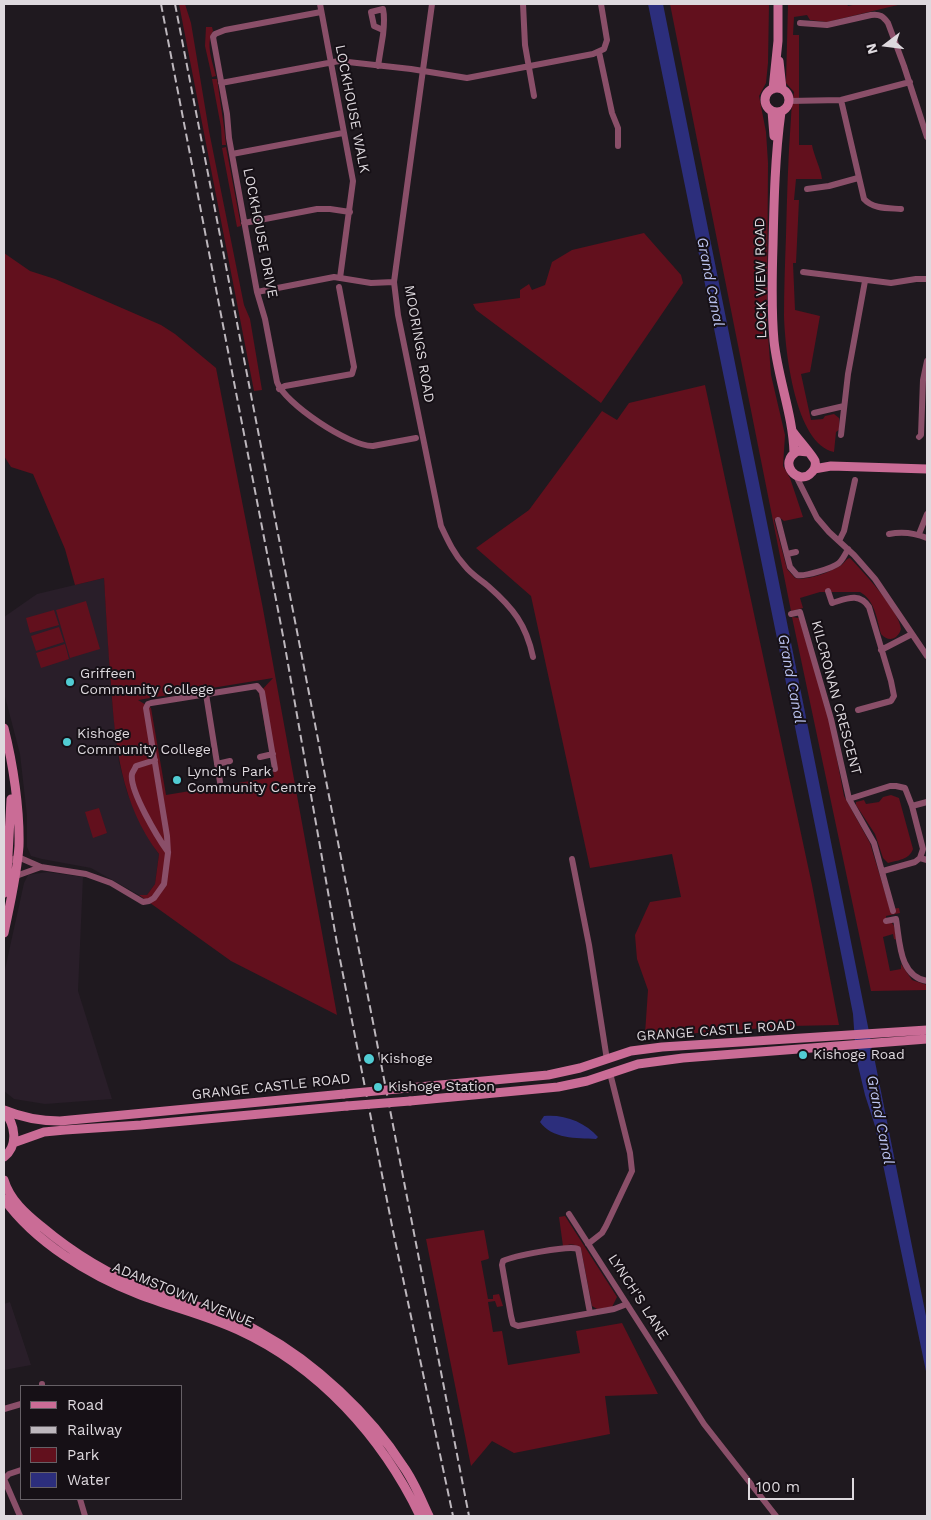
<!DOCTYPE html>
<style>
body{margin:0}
#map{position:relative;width:931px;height:1520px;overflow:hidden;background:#1f191f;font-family:"Work Sans",sans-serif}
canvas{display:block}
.frame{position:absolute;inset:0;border:5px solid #ded9de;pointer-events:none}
.legend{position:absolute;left:20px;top:1385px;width:162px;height:115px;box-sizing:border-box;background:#161016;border:1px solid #666066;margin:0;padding:6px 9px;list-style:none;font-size:15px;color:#ded9de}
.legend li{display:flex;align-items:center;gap:10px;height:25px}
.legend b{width:25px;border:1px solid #666066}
.north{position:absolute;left:861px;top:20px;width:50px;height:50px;-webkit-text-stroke:4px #161016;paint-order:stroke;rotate:255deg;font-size:14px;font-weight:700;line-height:20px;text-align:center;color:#ded9de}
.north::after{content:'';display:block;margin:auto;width:18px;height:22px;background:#ded9de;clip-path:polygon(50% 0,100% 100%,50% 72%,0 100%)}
.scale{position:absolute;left:748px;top:1478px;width:106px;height:22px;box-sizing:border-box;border:2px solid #ded9de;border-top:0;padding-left:6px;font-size:15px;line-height:18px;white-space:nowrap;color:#ded9de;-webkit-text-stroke:4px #161016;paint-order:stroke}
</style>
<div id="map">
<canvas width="931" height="1520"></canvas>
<div class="frame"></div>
<ul class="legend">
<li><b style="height:6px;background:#ca6c96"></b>Road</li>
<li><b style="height:6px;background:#bdb7bd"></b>Railway</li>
<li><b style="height:14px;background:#62101d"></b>Park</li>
<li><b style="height:14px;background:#2c2e7c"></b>Water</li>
</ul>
<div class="north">N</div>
<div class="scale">100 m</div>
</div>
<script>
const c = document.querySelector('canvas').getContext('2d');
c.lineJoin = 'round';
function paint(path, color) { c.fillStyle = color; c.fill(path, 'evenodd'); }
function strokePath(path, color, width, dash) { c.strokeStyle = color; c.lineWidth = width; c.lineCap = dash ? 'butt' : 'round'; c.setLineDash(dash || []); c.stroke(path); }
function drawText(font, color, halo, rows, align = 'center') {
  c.font = font + ' "Work Sans",sans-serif'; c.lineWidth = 4; c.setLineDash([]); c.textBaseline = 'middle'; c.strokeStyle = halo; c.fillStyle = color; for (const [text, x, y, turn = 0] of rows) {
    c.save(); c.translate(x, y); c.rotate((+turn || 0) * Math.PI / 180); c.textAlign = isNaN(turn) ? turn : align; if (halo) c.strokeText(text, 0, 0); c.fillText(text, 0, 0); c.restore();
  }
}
paint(new Path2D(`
 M104 578 112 701 119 762 127 792 135 811 152 844 159 854 155 884 147 895 143 896 139 895 91 868 42 859 31 856 27 847V816L20 754 4 693V617L37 594Z
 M47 872 83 877 78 991 112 1099 45 1104 14 1099 4 1091V974L24 883 28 875Z
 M10 1302 31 1365 4 1370V1304Z`), '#291e29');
paint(new Path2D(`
 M179 4H185L191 23 209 131 244 305 250 319 262 390 254 391Z
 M670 4H769L768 63 766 83 759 96 766 132 768 163 767 321 771 375 785 435 783 466 790 478 803 517 784 521 779 517 774 520 787 569 795 578C807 581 827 573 838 567 844 565 845 559 850 558 864 573 899 610 901 629 898 639 889 643 881 634 877 620 875 600 860 592H820L800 598 803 608 791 611Z
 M788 4H847L848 6 857 4H902L827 22 810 20 807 15 794 17 793 35H799V145H812C814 156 821 169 822 179H796L794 200H799L796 263H793L795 310 820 316 810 372 801 374 811 420 823 419 825 416 834 414 839 418 840 429 836 432 834 452C795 444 785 350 784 316 784 290 785 263 786 236 787 197 788 157 791 118 791 109 793 101 794 92L786 83Z
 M206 27H212L213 31C205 44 213 63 216 76L212 77 205 46Z
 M212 79H217L224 127 226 145H222L221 127Z
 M226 147 241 226 237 227 222 148Z
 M644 233 681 275 683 283 601 403 476 310 473 304 520 298V290L529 284 532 290 545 285 552 262 572 250Z
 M4 253 30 271 55 279 161 325 175 334 216 368 263 609 337 1015 231 961 139 895H147L155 884 159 854C121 805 115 744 111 685 108 649 106 614 104 578L75 585 65 549 33 474 11 467 4 456ZM273 678 259 693 274 777 166 795 151 708 138 700Z
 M705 385 812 885 839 1025 791 1026 671 1035 645 1034 648 990 637 959 635 935 650 902 681 897 672 854 590 868 531 596 476 548 529 510 602 411 617 420 629 403Z
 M86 601 100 649 70 658 56 610Z
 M54 610 59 625 30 633 26 618Z
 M792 617 799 618 829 718 844 796 870 843 890 909 899 908 900 913 886 916 887 923H892L894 926 897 940 894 939 893 934 883 937 890 971 901 969V964L912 980 927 985V990L871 991Z
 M59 627 64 642 36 651 31 636Z
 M65 644 69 659 41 668 36 653Z
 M891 795 899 798 913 849C909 860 898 860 888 863L883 858 875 834 856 805V802L864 800 866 804 879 802 883 797Z
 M99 808 107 833 93 838 85 812Z
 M565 1216 617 1297 612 1307 597 1309 592 1306 581 1249C575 1243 571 1244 563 1246L559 1217Z
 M484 1230 489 1258 488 1259 481 1261 488 1299H493V1295L499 1294 503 1306 497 1307 495 1301 488 1302 493 1332 502 1331 508 1365 580 1353 576 1331 622 1323 658 1394 605 1396 610 1434 514 1453 492 1441 471 1466 426 1239Z`), '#62101d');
paint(new Path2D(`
 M648 4H663L927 1321V1376L875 1126 865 1095 856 1057 853 1014 843 963Z
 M544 1116C564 1114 585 1122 598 1137L596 1139C576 1138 552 1139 540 1122Z`), '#2c2e7c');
strokePath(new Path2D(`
 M320 4 353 181 340 278
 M432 4 396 267 394 282 398 315 441 526C448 541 454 554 465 566 471 574 481 580 488 586 513 608 526 624 533 657
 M523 4 525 45 534 96
 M321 12 225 30 215 34 213 37 227 114 229 138 257 292 265 319 277 382C284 403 350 447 373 446L416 438
 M800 23 827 25 871 15C880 14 883 16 888 23L904 66 927 137
 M599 52 612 113 618 128V146
 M378 66 383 35C384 26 385 18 383 9L371 12 374 26 383 30
 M221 83 339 61 411 69 467 78 593 54 604 49 607 40 601 4
 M841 100 864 199C873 209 888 208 901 209
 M789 101 841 100 910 82
 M232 154 343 133
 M807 189 829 186 858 178
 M244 223 317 209H330L350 212
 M803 272 891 283 916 279H927
 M257 292 334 277 371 283 394 282
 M279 389 285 386 352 374 354 367 339 287
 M814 413 844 406
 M841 435 848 374 865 281
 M919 437 921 435 923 380 927 361
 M796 476 817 518 829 532 854 555 875 579 927 656
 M778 520 790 567 797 575C804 577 833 568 839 563 843 559 846 553 848 549
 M889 534C903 531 915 533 927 538
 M919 534 927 514
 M839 541 844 531 855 480
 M787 554 796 552
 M828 591 832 603C846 599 859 592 869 607L891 681 894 696 891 701 858 710
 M791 614 800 612 831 719 849 799 874 843 893 911
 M881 650 912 634
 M206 694 220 782
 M260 757 273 754
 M155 760 136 766C135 769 133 771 132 774 129 790 158 838 168 852
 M217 764 230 761
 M849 799 890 786H896L905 788 912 806 923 849 920 858
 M912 806 927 802
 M572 859 589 945 607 1060
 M7 862 18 857 41 867 86 874 111 883 143 902 149 901 154 898 164 884 168 853 167 836 146 708 148 704 151 703 257 686 262 692 275 769
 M883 871 915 862 920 858 927 860
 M16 876 41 867
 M886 921 896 919C900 942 899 976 927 981
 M569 1214 704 1424 776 1516
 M588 1244 602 1233 606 1226 632 1171 630 1153 610 1073
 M590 1313 578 1249C569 1245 513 1256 503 1261L502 1265 511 1316 513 1324 518 1326 614 1309 627 1304
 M42 1384V1386
 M4 1409 21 1404
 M4 1479 20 1516
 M4 1479 9 1474 21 1470
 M80 1499 85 1516`), '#8a4f69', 6);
strokePath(new Path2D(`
 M779 61 782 89
 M765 100a12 12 0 1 1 24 0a12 12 0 1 1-24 0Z
 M773 89 778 41V4
 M772 111 774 136
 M781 112C775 156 774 200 773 245 772 277 771 309 774 341 778 379 793 415 794 453
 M793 432C797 438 813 456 815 461 816 465 815 469 812 472 799 488 776 462 798 451L808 452
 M814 469 831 466 927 469
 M4 728C13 763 20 810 19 846 17 875 10 904 4 933
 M4 893 7 874 11 799
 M408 1088 548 1075 580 1068 631 1051 662 1047 927 1030
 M410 1101 558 1087 587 1081 638 1064 683 1058 927 1039
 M4 1110C23 1118 39 1121 60 1121L344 1094
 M13 1143 44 1132 65 1130 141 1125 347 1106
 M4 1157C19 1145 15 1124 4 1111
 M4 1180C10 1200 26 1214 41 1226 73 1253 109 1275 148 1290 173 1299 198 1306 223 1314 236 1319 249 1326 261 1333 314 1362 370 1414 403 1466 414 1481 421 1499 429 1516
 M4 1199C35 1242 89 1275 138 1294 171 1307 206 1315 238 1330 319 1367 382 1437 420 1516`), '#ca6c96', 9);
strokePath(new Path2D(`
 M161 4 284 641 338 949 393 1231 453 1516
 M175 4 469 1516`), '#bdb7bd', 2, [8, 4]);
strokePath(new Path2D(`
 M344 1094 408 1088
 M347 1106 410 1101`), '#ca6c96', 9);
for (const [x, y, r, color] of [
 [70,682,5,"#51ccd3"],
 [67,742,5,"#51ccd3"],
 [177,780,5,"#51ccd3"],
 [803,1055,5,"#51ccd3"],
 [369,1059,6,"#51ccd3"],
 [378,1087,5,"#51ccd3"]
]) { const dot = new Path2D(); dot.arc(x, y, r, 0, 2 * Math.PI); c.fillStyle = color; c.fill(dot); strokePath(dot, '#161016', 2); }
drawText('14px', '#ded9de', '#161016', [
 ["LOCKHOUSE WALK",352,109,79],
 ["LOCKHOUSE DRIVE",260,233,79],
 ["LOCK VIEW ROAD",761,278,-91],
 ["MOORINGS ROAD",419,344,80],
 ["KILCRONAN CRESCENT",836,698,75],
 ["GRANGE CASTLE ROAD",716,1031,-4],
 ["GRANGE CASTLE ROAD",271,1087,-6],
 ["ADAMSTOWN AVENUE",183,1295,22],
 ["LYNCH'S LANE",638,1297,57]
]);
drawText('14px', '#ded9de', '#161016', [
 ["Griffeen",80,674],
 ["Community College",80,690],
 ["Kishoge",77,734],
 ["Community College",77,750],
 ["Lynch's Park",187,772],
 ["Community Centre",187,788],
 ["Kishoge Road",813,1055],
 ["Kishoge",380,1059],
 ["Kishoge Station",388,1087]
], 'left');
drawText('italic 15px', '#b9c1ee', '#161016', [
 ["Grand Canal",710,282,79],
 ["Grand Canal",791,679,79],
 ["Grand Canal",880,1120,79]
]);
</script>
